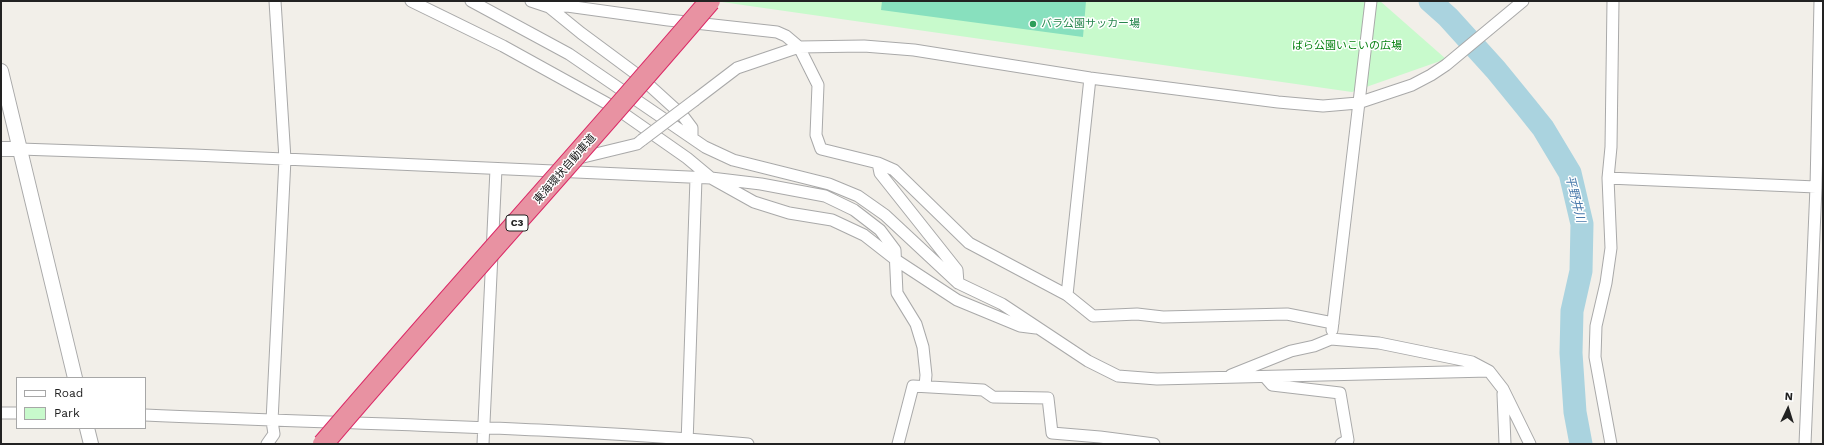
<!DOCTYPE html>
<meta charset="utf-8">
<style>
body{margin:0}
#map{position:relative;width:1824px;height:445px;overflow:hidden;background:#f2efe9;font-family:"Work Sans",sans-serif}
canvas{display:block}
.frame{position:absolute;inset:0;border:2px solid #222;pointer-events:none}
.legend{position:absolute;left:16px;top:377px;width:130px;height:52px;box-sizing:border-box;background:#fff;border:1px solid #a7a7a7;margin:0;padding:5px 7px;list-style:none;font-size:12px;color:#222}
.legend li{display:flex;align-items:center;gap:8px;height:20px}
.legend b{width:20px;border:1px solid #a7a7a7}
.north{position:absolute;left:1768px;top:389px;width:40px;height:40px;-webkit-text-stroke:3px #fff;paint-order:stroke;rotate:4deg;font-size:11px;font-weight:700;line-height:16px;text-align:center;color:#222}
.north::after{content:'';display:block;margin:auto;width:14px;height:18px;background:#222;clip-path:polygon(50% 0,100% 100%,50% 72%,0 100%)}
</style>
<div id="map">
<canvas width="1824" height="445"></canvas>
<div class="frame"></div>
<ul class="legend">
<li><b style="height:5px;background:#fff"></b>Road</li>
<li><b style="height:11px;background:#c8facc"></b>Park</li>
</ul>
<div class="north">N</div>
</div>
<script>
const c = document.querySelector('canvas').getContext('2d');
c.lineJoin = 'round';
function paint(path, color) { c.fillStyle = color; c.fill(path, 'evenodd'); }
function strokePath(path, color, width, dash) { c.strokeStyle = color; c.lineWidth = width; c.lineCap = dash ? 'butt' : 'round'; c.setLineDash(dash || []); c.stroke(path); }
function drawText(font, color, halo, rows, align = 'center') {
  c.font = font + ' "Work Sans","Noto Sans JP",sans-serif'; c.lineWidth = 3; c.setLineDash([]); c.textBaseline = 'middle'; c.strokeStyle = halo; c.fillStyle = color; for (const [text, x, y, turn = 0] of rows) {
    c.save(); c.translate(x, y); c.rotate((+turn || 0) * Math.PI / 180); c.textAlign = isNaN(turn) ? turn : align; if (halo) c.strokeText(text, 0, 0); c.fillText(text, 0, 0); c.restore();
  }
}
paint(new Path2D(`
 M715 1H1380L1446 59 1352 92Z`), '#c8facc');
paint(new Path2D(`
 M882 1H1086L1083 37 881 10Z`), '#88e0be');
strokePath(new Path2D(`
 M1430 1 1448 17 1496 70 1527 108 1543 128 1570 173 1582 224 1581 271 1572 311 1571 353 1575 412 1581 444`), '#aad3df', 23);
const minor = new Path2D(`
 M411 1 503 46 617 109 687 158 711 178 754 202 789 213 832 220 864 235 896 260 957 300 1020 326 1036 328
 M471 1 569 54 705 147 733 160 829 184 858 196 885 215 958 283 1002 304 1088 361 1118 376 1157 379 1489 371
 M531 1 549 7 581 33 639 76 683 116 692 128V138
 M549 7 567 6 668 20 777 32 786 36 799 47 864 46 914 50 1090 78 1278 102 1323 106 1358 103 1412 85 1431 75 1446 65 1523 1
 M695 100 737 68 799 47 818 85 816 135 821 149 878 163 894 170 969 243 1067 295 1093 316 1137 314 1163 317 1287 314 1333 323
 M20 149 194 155 711 178 761 184 825 196 854 210 880 230 895 250 897 293 916 324 923 347 926 375 925 386
 M575 159 637 144 642 140
 M878 163 880 173 957 270 958 283
 M1608 178 1816 187
 M1067 295 1090 78
 M1332 330 1371 1
 M1231 375 1291 351 1314 346 1331 339 1379 343 1472 362 1489 371 1503 389 1530 444
 M1265 377 1272 385 1340 393 1348 440 1341 444
 M1503 394 1505 444
 M1 413H17
 M145 415C345 424 548 426 748 444
 M267 444 274 434 272 421 285 159 275 1
 M483 444 496 169
 M687 444 696 178
 M898 444 913 386 983 390 993 397 1048 398 1052 433 1100 437 1154 444
 M1611 444 1595 357 1596 326 1606 283 1611 248 1608 178 1611 147 1613 1
 M1805 444 1816 187 1820 1`);
const tertiary = new Path2D(`
 M1 71 75 378
 M1 149H20
 M87 428 91 444`);
strokePath(minor, '#a9a9a9', 13);
strokePath(tertiary, '#a9a9a9', 16);
strokePath(minor, '#fff', 11);
strokePath(tertiary, '#fff', 14);
const minorBridge = new Path2D(`
 M642 140 695 100`);
const motorwayBridge = new Path2D(`
 M323 444C450 295 583 150 710 1`);
strokePath(minorBridge, '#a9a9a9', 13, []);
strokePath(motorwayBridge, '#dc2a67', 22, []);
strokePath(minorBridge, '#fff', 11);
strokePath(motorwayBridge, '#e892a2', 20);
for (const [x, y, r, color] of [
 [1033,24,4,"#2e9e5b"]
]) { const dot = new Path2D(); dot.arc(x, y, r, 0, 2 * Math.PI); c.fillStyle = color; c.fill(dot); strokePath(dot, '#fff', 1.5); }
for (const [x, y, w] of [
 [517,223,22]
]) { const box = new Path2D(); box.roundRect(x - w / 2, y - 8, w, 16, 3); c.fillStyle = '#fff'; c.fill(box); strokePath(box, '#222', 1); }
drawText('bold 10px', '#222', null, [
 ["C3",517,223]
]);
drawText('11px', '#27864d', '#fff', [
 ["バラ公園サッカー場",1041,24]
], 'left');
drawText('11px', '#0c8416', '#fff', [
 ["ばら公園いこいの広場",1347,46]
]);
drawText('11px', '#222', '#fff', [
 ["東海環状自動車道",565,169,-49]
]);
drawText('italic 12px', '#4a7aab', '#fff', [
 ["平野井川",1575,199,76]
]);
</script>
